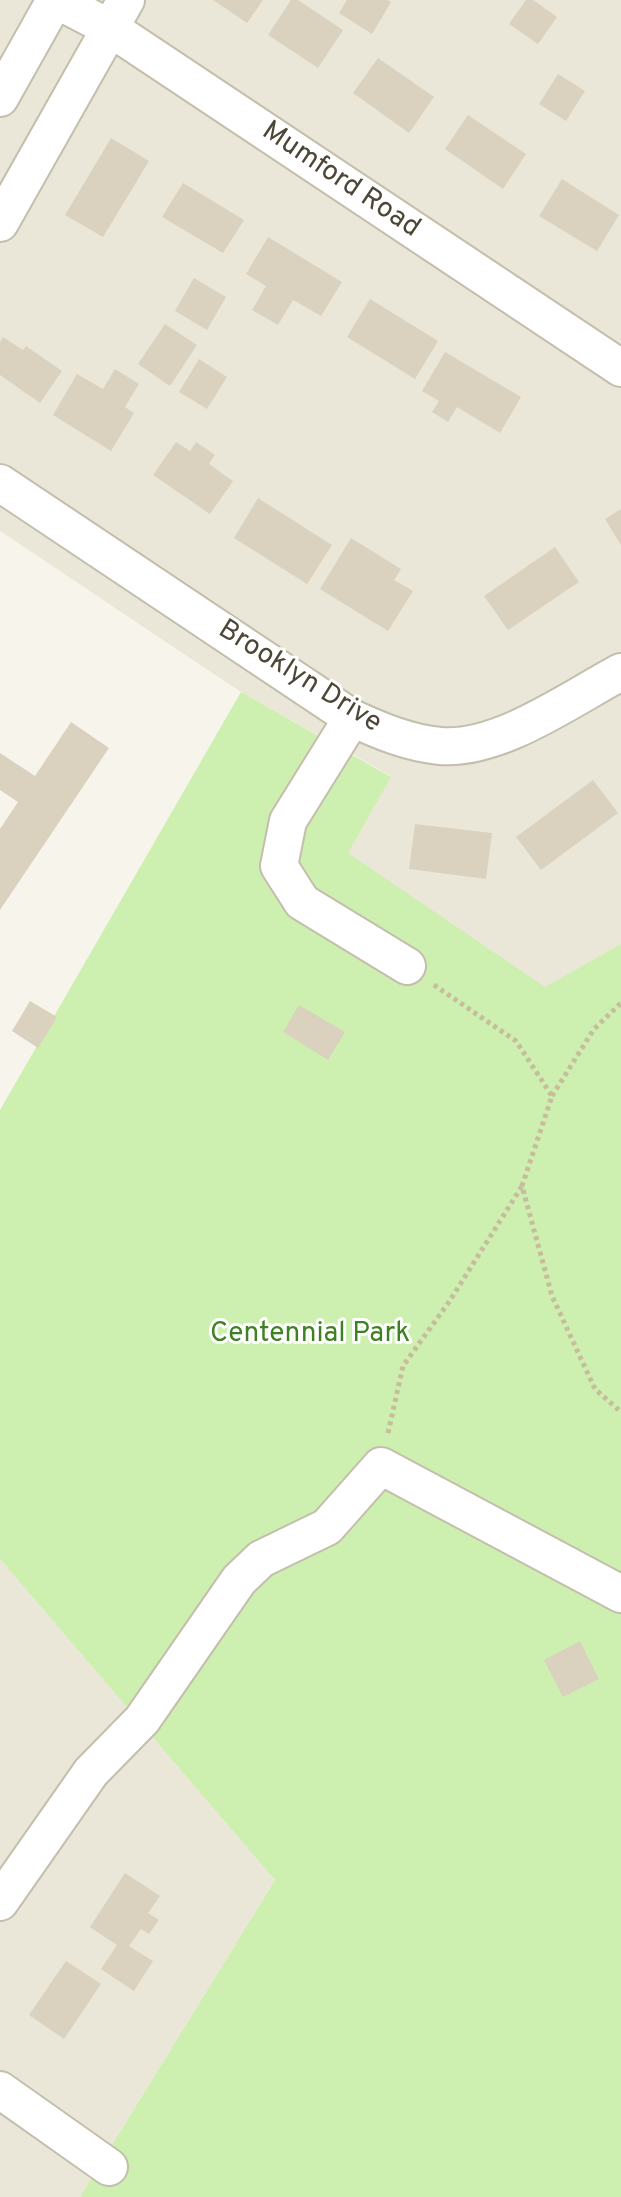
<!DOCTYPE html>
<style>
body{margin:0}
canvas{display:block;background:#f7f4eb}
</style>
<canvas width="621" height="2197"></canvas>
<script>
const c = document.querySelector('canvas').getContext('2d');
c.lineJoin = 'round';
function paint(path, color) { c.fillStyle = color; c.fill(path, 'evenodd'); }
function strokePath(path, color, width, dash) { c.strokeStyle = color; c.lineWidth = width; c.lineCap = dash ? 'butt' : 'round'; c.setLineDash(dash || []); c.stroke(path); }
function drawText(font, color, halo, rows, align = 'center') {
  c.font = font + ' Overpass,sans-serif'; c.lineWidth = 6; c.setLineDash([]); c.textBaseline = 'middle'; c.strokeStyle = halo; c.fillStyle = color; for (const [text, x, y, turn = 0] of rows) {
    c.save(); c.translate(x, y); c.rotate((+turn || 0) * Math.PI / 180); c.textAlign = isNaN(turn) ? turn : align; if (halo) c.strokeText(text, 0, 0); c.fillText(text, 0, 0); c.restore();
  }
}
paint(new Path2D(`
 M0 0H621V944L545 988 347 853 391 776 241 692 0 531Z
 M0 1559 275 1880 80 2197H0Z`), '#ebe7d8');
paint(new Path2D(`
 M241 692 391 777 348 853 545 987 621 944V2197H80L275 1880 0 1559V1110Z`), '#cdefb0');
paint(new Path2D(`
 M213 0H263L247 23Z
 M291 0H298L343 30 318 68 268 35Z
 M347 0H388L391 2 372 34 339 13Z
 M526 0H533L557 17 538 44 509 24Z
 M378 58 434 97 409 133 353 93Z
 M558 74 585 91 566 121 539 104Z
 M468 115 526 154 503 189 445 149Z
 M111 138 149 161 103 237 65 215Z
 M562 179 619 215 597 251 539 216Z
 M183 183 244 220 223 253 162 217Z
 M268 237 342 282 321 316 293 300 278 325 252 310 266 286 246 274Z
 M194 278 226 297 207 330 175 311Z
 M370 299 438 341 415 379 347 337Z
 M165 324 197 345 170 386 138 364Z
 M3 337 23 350 26 346 62 371 40 403 0 375V342Z
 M445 352 521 397 500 433 457 407 448 422 432 412 439 401 422 391Z
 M199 359 227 377 207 409 179 392Z
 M115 369 139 384 125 407 134 413 111 451 53 415 77 374 103 389Z
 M176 442 190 451 196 442 215 455 209 464 233 481 210 514 153 475Z
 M258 498 332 545 307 584 234 538Z
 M621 509V545L605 519Z
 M351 538 401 569 394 580 413 591 388 631 320 589Z
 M555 547 579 582 508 630 484 596Z
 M71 722 109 748 0 910V829L18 802 0 790V753L35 776Z
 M593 780 618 813 541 870 516 837Z
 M415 824 492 833 486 879 409 869Z
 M30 1001 57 1017 38 1048 12 1031Z
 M299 1005 345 1032 328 1060 283 1032Z
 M580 1641 599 1679 563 1697 544 1660Z
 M125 1873 160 1896 148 1913 159 1920 149 1934 141 1929 129 1946 153 1961 134 1991 101 1969 117 1945 90 1927Z
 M66 1961 101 1984 64 2039 29 2015Z`), '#dad2bf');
const minor = new Path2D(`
 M56 0 110 28 621 368
 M0 98 55 0
 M0 223 126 0
 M0 483 352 718C380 731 409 743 440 746 499 751 570 699 621 672
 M352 718 288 821 279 866 302 902 407 966
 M0 1902 91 1772 142 1720 239 1580 261 1559 327 1527 381 1466 621 1594
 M0 2090 109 2167`);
strokePath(minor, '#c4beac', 40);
strokePath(new Path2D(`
 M434 985 516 1041 552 1096 522 1186 552 1296 595 1389 621 1412
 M552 1096 594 1029 621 1003
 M388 1433 403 1366 449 1302 522 1186`), '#c7bc9b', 5, [4, 4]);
strokePath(minor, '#fff', 36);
drawText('28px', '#4d4637', '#fff', [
 ["Mumford Road",340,181,34],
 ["Brooklyn Drive",299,678,32]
]);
drawText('28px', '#3d8121', '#fff', [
 ["Centennial Park",310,1335]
]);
</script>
